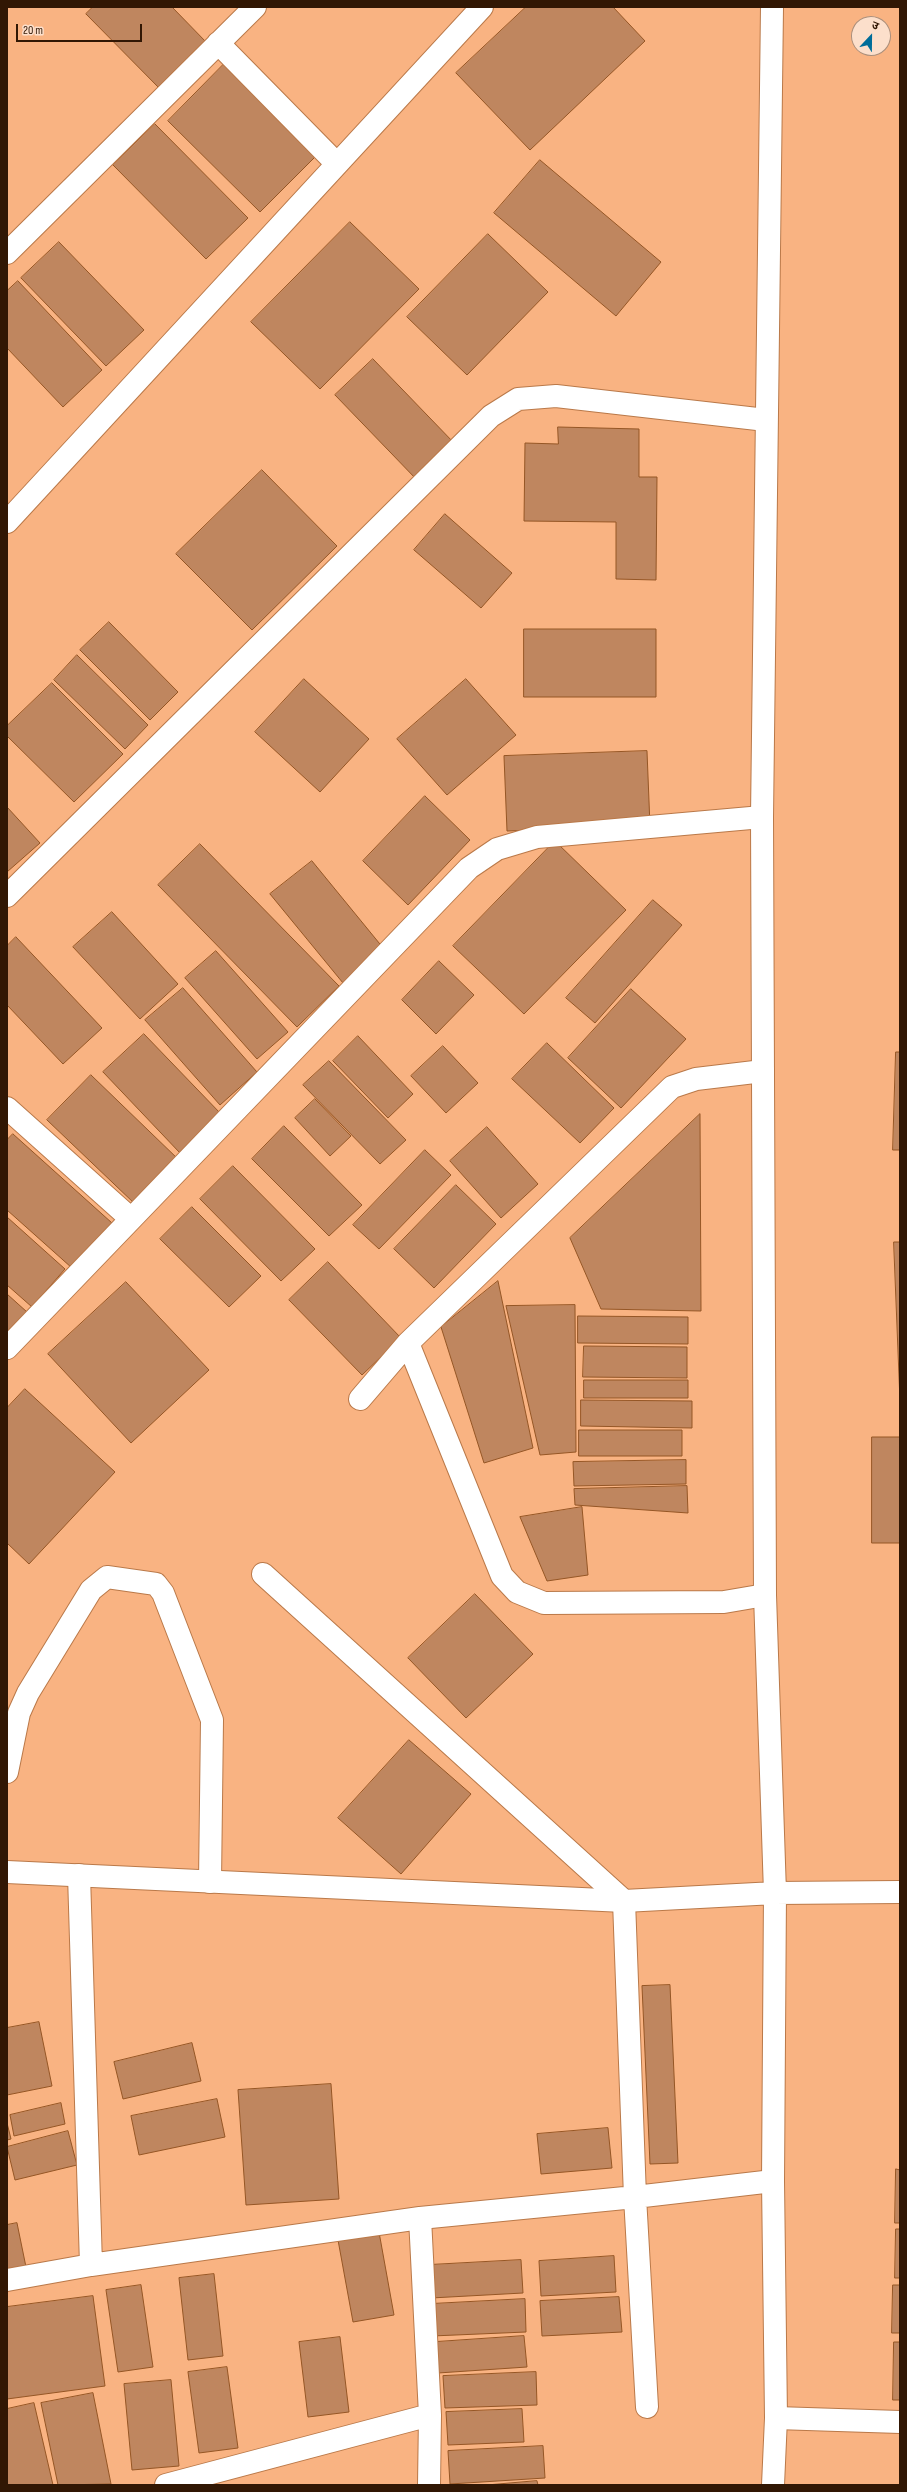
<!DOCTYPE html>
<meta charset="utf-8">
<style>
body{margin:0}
#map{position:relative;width:907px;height:2492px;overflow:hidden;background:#f9b382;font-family:"Sofia Sans Condensed","Noto Sans Devanagari",sans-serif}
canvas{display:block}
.frame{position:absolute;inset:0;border:8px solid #311704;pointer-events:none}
.north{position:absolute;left:851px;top:16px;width:40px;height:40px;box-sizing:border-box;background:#fcdfcb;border:1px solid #ab8f7b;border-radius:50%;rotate:22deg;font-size:11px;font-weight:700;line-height:16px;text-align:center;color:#311704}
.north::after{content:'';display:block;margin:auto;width:14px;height:18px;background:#006d99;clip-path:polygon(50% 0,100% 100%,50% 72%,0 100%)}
.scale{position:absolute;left:16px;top:24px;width:126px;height:18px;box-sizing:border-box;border:2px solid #311704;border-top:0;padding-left:5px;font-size:12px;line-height:14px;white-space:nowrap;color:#311704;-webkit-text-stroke:3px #fcdfcb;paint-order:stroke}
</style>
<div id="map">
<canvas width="907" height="2492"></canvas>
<div class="frame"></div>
<div class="north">उ</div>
<div class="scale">20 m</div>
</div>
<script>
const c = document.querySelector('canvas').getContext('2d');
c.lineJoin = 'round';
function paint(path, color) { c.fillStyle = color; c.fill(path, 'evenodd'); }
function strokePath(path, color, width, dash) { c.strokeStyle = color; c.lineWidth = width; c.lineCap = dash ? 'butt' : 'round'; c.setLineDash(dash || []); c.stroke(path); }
const building = new Path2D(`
 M93 7H172L207 43 160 89 86 14Z
 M526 7H613L645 41 530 150 456 73Z
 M225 63 318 154 260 212 168 121Z
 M155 124 248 218 206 259 113 165Z
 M540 160 661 262 616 316 494 213Z
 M350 222 419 289 320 389 251 322Z
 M488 234 548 292 467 375 407 317Z
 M59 242 144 330 106 366 21 278Z
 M18 281 102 370 63 407 7 348V291Z
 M373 359 455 444 417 480 335 395Z
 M558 427 639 429V477H657L656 580 616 579V522L524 521 525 443 558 444Z
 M262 470 337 546 252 630 176 554Z
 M445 514 512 573 481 608 414 550Z
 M109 622 178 692 150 720 80 650Z
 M524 629H656V697H524Z
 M77 655 148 725 125 749 54 680Z
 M304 679 369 739 320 792 255 732Z
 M466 679 516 735 447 795 397 739Z
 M52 683 123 754 74 802 7 736V726Z
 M647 751 650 826 507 831 504 756Z
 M425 796 470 840 408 905 363 861Z
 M7 807 40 843 7 872Z
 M555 841 626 910 524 1014 453 946Z
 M200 844 339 986 297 1027 158 885Z
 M312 861 384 949 343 983 270 894Z
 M653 900 682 925 595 1023 566 998Z
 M112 912 178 984 140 1019 73 947Z
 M16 937 102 1028 63 1064 7 1005V946Z
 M216 951 288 1032 257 1059 185 978Z
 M439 961 474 995 436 1034 402 1000Z
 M183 988 257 1072 220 1105 145 1020Z
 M631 989 686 1039 621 1108 568 1058Z
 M144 1034 221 1114 180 1153 103 1072Z
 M358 1036 413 1094 388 1118 333 1061Z
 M547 1043 614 1108 580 1143 512 1079Z
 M443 1046 478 1083 446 1113 411 1076Z
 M896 1052H900V1150H893Z
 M329 1061 406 1140 380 1164 303 1085Z
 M91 1075 179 1160 136 1205 47 1120Z
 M315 1099 351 1136 330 1156 295 1118Z
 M700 1114 701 1311 601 1309 570 1238Z
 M284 1126 362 1205 329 1236 252 1159Z
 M487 1127 538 1184 501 1218 450 1161Z
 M13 1134 112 1223 72 1268 7 1210V1140Z
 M425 1150 451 1175 379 1249 353 1225Z
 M233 1166 315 1249 281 1281 200 1199Z
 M456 1185 496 1224 434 1288 394 1249Z
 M192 1207 261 1276 229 1307 160 1239Z
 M7 1217 65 1269 32 1307 7 1285Z
 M894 1242H900V1401Z
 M328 1262 401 1338 362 1375 289 1300Z
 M498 1281 533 1448 484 1463 441 1327Z
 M126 1282 209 1370 131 1443 48 1354Z
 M7 1294 27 1312 7 1334Z
 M575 1305 576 1452 540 1455 506 1306Z
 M578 1316 688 1317V1344L578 1343Z
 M584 1346 687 1347V1378L583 1377Z
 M584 1380H688V1398H584Z
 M25 1389 115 1472 29 1564 7 1543V1408Z
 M581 1400 692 1401V1428L581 1426Z
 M579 1430H682V1456H579Z
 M872 1437H900V1543H872Z
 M686 1460V1484L574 1486 573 1462Z
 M687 1486 688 1513 575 1505 574 1489Z
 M582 1507 588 1575 547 1581 520 1517Z
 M475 1594 533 1654 466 1718 408 1658Z
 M409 1740 471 1794 401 1874 338 1818Z
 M670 1985 678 2163 650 2164 642 1986Z
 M39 2022 52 2086 7 2095V2028Z
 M192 2043 201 2081 123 2099 114 2062Z
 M331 2084 339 2199 246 2205 238 2090Z
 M217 2099 225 2137 139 2155 131 2116Z
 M61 2103 65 2124 14 2136 10 2115Z
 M7 2123 11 2139 7 2140Z
 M608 2128 612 2168 541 2174 537 2134Z
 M68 2131 77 2165 15 2180 7 2147Z
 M896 2169 900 2170V2223H895Z
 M17 2223 26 2267 7 2271V2225Z
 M896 2229H900V2278H895Z
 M379 2232 394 2315 353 2322 338 2240Z
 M614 2256 616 2292 541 2296 539 2261Z
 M521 2260 523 2293 431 2298 429 2265Z
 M214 2274 223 2356 188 2360 179 2278Z
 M141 2285 153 2367 118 2372 106 2290Z
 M893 2285H900V2333H892Z
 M93 2296 105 2386 7 2399V2307Z
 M619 2297 622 2332 542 2336 540 2301Z
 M525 2299 526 2332 432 2336 431 2304Z
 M524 2336 527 2367 438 2373 436 2342Z
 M340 2337 349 2412 308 2417 299 2342Z
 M894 2342H900V2400H893Z
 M227 2367 238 2448 199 2453 188 2372Z
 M536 2372 537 2405 445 2408 443 2376Z
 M171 2380 179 2466 132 2470 124 2384Z
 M93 2393 111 2484 58 2485 41 2403Z
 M34 2403 53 2485H7V2409Z
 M522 2409 524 2442 448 2445 446 2412Z
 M543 2446 545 2478 450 2484 448 2451Z
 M537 2481 538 2485H487Z`);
paint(building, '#bf865f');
strokePath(building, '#955625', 1);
const service = new Path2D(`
 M7 1772 19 1713 28 1693 91 1590 107 1577 156 1584 163 1593 212 1720 210 1882`);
const minor = new Path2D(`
 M218 43 337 164
 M7 253 255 7
 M7 522 482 7
 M7 896 491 416 518 399 556 396 766 420
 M763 1071 696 1079 672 1087 408 1343 502 1576 517 1592 544 1603 724 1602 765 1595
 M7 1108 130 1218
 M7 1348 469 868 497 849 537 837 762 817
 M360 1399 408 1343
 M263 1574 624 1901 635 2197 647 2407
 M79 1875 91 2265
 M420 2218 430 2415 429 2485
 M7 2280 91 2265 420 2218 635 2197 773 2181
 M776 2418 900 2422
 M166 2485 430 2415`);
const tertiary = new Path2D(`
 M772 7 762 817 765 1595 775 1893 773 2181 776 2418 773 2485
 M7 1872 624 1901 775 1893 900 1892`);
strokePath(service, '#ba7949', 24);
strokePath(minor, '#ba7949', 24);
strokePath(tertiary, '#ba7949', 24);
strokePath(service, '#fff', 22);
strokePath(minor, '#fff', 22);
strokePath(tertiary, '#fff', 22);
</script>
